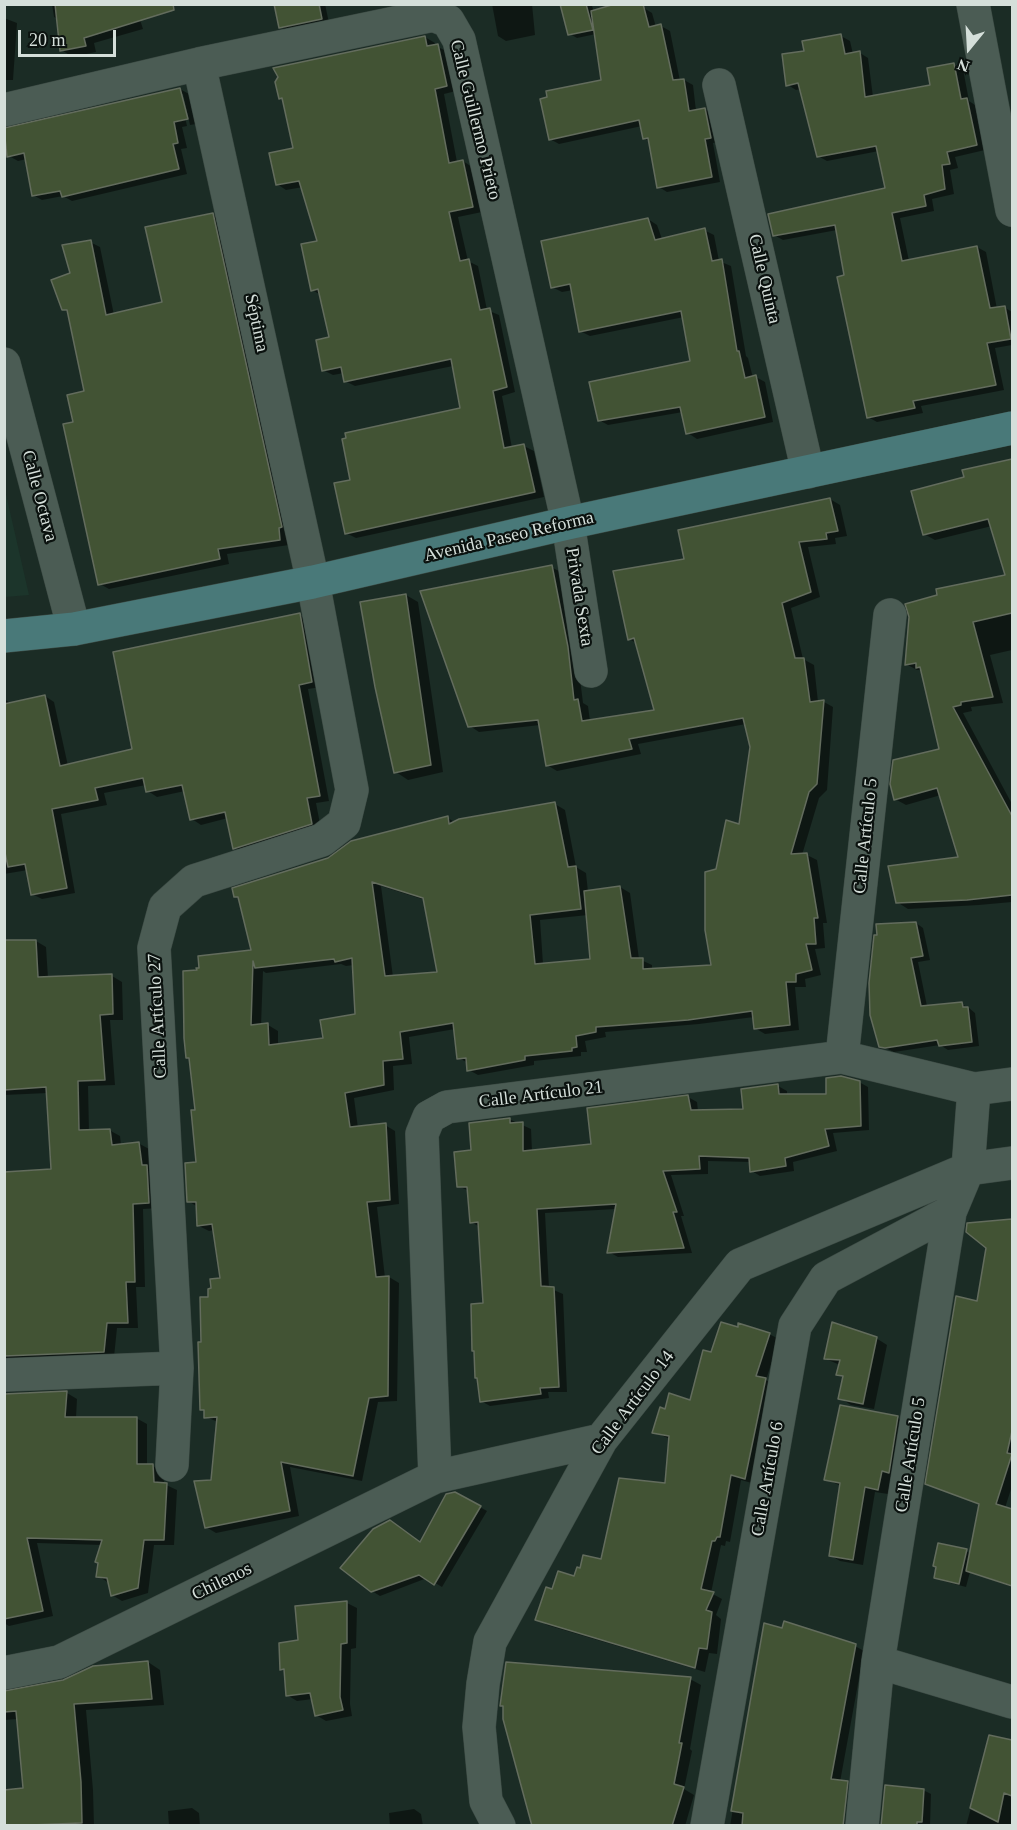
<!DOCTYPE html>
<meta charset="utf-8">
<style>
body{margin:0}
#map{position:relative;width:1017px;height:1830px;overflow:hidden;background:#1b2c25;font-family:Georgia,serif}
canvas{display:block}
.frame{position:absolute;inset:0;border:6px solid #d5dfda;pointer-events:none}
.north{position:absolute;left:939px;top:18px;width:60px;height:60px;-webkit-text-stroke:4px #0b120f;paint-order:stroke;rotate:198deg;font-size:16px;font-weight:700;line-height:24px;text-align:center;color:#d5dfda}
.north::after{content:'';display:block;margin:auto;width:21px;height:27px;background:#d5dfda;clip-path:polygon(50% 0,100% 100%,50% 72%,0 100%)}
.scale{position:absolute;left:18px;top:30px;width:98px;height:27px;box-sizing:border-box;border:3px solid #d5dfda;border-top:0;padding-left:8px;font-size:18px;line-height:21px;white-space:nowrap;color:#d5dfda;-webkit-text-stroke:4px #0b120f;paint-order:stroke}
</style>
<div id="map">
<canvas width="1017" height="1830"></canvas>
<div class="frame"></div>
<div class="north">N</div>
<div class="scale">20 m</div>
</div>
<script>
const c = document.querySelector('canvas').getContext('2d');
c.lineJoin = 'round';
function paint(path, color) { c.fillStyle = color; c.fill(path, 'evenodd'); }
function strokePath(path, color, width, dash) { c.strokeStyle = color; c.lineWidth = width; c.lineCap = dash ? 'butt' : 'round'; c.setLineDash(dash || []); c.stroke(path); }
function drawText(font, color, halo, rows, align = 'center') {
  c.font = font + ' Georgia,serif'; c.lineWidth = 4.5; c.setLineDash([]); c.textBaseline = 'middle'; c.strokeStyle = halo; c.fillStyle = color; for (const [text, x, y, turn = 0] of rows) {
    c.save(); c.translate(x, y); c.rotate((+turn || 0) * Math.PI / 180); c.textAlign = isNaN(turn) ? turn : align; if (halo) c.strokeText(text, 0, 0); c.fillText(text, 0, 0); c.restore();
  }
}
paint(new Path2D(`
 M4 490H5L29 595 5 597Z`), '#1c352b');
paint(new Path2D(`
 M52 4H135L143 29 94 43 96 52 72 57 62 50 58 19 54 17Z
 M276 4H325L329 23 288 31 281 27Z
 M492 4H532L535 35 506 41 498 36Z
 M575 4H589L592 6 594 12 644 8 652 13 656 27 661 26 670 31 680 81 684 80 693 85 696 111 705 109 713 114 719 142 713 143 720 182 667 192 659 187 650 142 644 138 642 126 559 144 550 139 603 81 596 34 577 38 570 34Z
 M4 18 17 23 13 80H4Z
 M841 36 850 41 853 54 860 53 868 58 873 97 932 86 954 64 963 69 969 101 975 105 985 150 955 157 958 168 950 170 954 194 932 199 934 211 900 218 909 261 977 247 986 252 997 309 1004 307 1012 312V345L995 348 1004 390 921 406 923 413 877 422 868 417 837 230 783 240 774 235 887 189 879 151 827 161 818 156 801 89 796 90 788 85 805 52Z
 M425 37 435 43V46L447 51 456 91 444 94 457 162 463 161 472 167 482 212 458 217 468 261 478 266 487 310 499 315 515 392 502 396 512 448 524 446 534 451 544 497 356 538 346 533 352 481 462 409 453 366 355 386 345 381 344 373 333 375 323 370 331 338 321 295 312 290 319 242 303 187 286 190 277 184 295 149 284 100 280 98Z
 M180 89 189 94 196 124 190 125 183 94H180L187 126 182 127 187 148 181 149 187 174 72 201 63 196 42 200 33 195 27 159 18 161 9 156 4 130Z
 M212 214 222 220 289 545 227 554 229 564 109 589 100 584 75 424 85 392 69 313 63 309 72 274 90 242 100 247 114 315 164 303Z
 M648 219 657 225 662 239 704 230 714 235 719 261 731 266 746 356 748 358 753 378 756 377 765 382 773 422 697 439 688 433 683 412 608 425 599 420 692 362 684 317 590 336 580 331 573 290 562 292 552 287Z
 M1012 461V650L990 655 1003 703 971 707 972 711 963 713 1012 804V902L979 905 908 909 897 902 960 858 941 795 906 805 895 799 941 751 922 670H917L906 664 1007 576 992 526 935 540 924 534 966 478 964 471Z
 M830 499 840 505 847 536 835 538 836 544 808 547 820 597 791 608 803 659 814 665 818 702H824L833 707 827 790 819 798 802 855H807L817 860 827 923H823L825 948 815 949 821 975 805 979 806 987H795L799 1030 765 1034 755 1028 754 1017 699 1024 605 1032 606 1037 585 1041 587 1052H581V1056L534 1061V1065L478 1075 469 1070 468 1063 459 1058 455 1029 409 1037 412 1064 393 1066 394 1090 354 1098 358 1128 385 1125 395 1131 399 1204 377 1207 385 1278 389 1277 399 1283 397 1401 378 1402 362 1481 290 1467 299 1516 216 1533 206 1527 218 1422 206 1417V1411L202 1409 203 1343 222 1279 214 1230 209 1231 199 1226 198 1207 188 1201 197 1164V1111L191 1059 187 1058 199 972 253 951 241 900 235 896 328 859 448 818 456 823 555 804 565 810 576 867 586 873 588 892 620 887 630 893 639 959 652 965V970L713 966 717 871 740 826 751 747 746 724 638 744 641 754 557 771 547 765 540 725 479 732 470 726 551 567 561 572 577 654 583 703 588 706 590 721 656 711 638 644 629 639 686 560ZM381 886 425 900 439 973 393 977ZM588 915 592 961 543 964 540 920ZM341 964 346 966 354 965 357 1016 324 1039 278 1046V1031L268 1025 261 1026 263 971 266 973Z
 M406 595 418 602 443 772 408 780 396 772Z
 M299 615 309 620 321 687 308 689 329 801 316 803 321 829 244 853 235 848 228 818 201 825 192 819 185 791 157 797 148 791 146 785 104 793 107 805 61 814 75 893 42 899 32 894 28 870 4 874V699L12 704 45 696 54 702 68 766 134 750Z
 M916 923 923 928 930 960 918 962 927 1006 962 1004 969 1008 975 1013 979 1046 948 1050 940 1045 894 1052 881 1046Z
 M36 941 46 947 48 978 112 976 122 982 123 1020H110L115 1085 88 1086 89 1131 109 1130 120 1136 121 1145 138 1143 149 1149 159 1208 143 1209 145 1287H136L138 1328H117L114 1357 4 1365V1174L53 1170 48 1093 4 1095V942Z
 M859 1082 868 1087 869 1130 833 1133 837 1151 793 1162 794 1171 760 1176 752 1171 751 1162 708 1161V1174L671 1175 684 1216H681L692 1253 618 1257 609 1252 616 1209 545 1213 549 1288 563 1294 567 1392H548L549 1398 490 1406 481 1401 485 1304 480 1227 471 1222 469 1191 458 1186 473 1151 509 1119 531 1129 532 1151 592 1145 688 1097 697 1102 698 1111 744 1110 778 1086 787 1091V1096H828Z
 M1012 1219V1486L1005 1508 1012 1510V1587L970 1572 966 1587 943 1581 935 1577 966 1551 971 1554 980 1505 927 1483 978 1303 988 1247 969 1224Z
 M769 1334 779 1339 766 1380 775 1385 755 1484 741 1480 730 1542 726 1541 725 1546 721 1545 711 1593 722 1599 716 1615 721 1619 717 1654 709 1653 705 1672 547 1625 537 1619 553 1591 602 1561 666 1485 670 1439 654 1432 666 1410 691 1402 712 1354Z
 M876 1338 887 1345 874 1409 851 1405 840 1398 844 1377 838 1374 840 1365 826 1359Z
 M67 1393 77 1399 76 1418H136L147 1424V1465L153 1466 163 1472 164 1484 177 1490 174 1545H154L148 1593 122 1601 112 1595 109 1583 98 1576 102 1545 37 1543 53 1616 9 1626 4 1623V1395Z
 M841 1406 898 1418 908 1423 891 1476 888 1494 875 1492 863 1565 840 1561 830 1555 841 1486 826 1479Z
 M455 1493 487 1511 442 1587 427 1578 380 1596 372 1591 421 1543Z
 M347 1603 357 1608 356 1648 351 1649 350 1704 352 1716 326 1721 316 1715 313 1699 297 1701 287 1695 285 1671 282 1669 300 1642Z
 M765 1625 855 1646 864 1651 840 1782 848 1787 840 1822 835 1826H730Z
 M148 1662 160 1670 164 1705 86 1710 93 1790 94 1826H4L25 1790 18 1719 4 1720V1693Z
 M690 1679 701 1685 690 1749 692 1751 684 1789 694 1795 685 1826H534Z
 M990 1737 1012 1742V1826H966Z
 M923 1790 931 1794 930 1826H887Z
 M192 1808 199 1813 200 1826H169L168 1811Z
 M414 1809 421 1814 423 1826H390L389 1813Z`), '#0007');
const building = new Path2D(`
 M55 4H173L174 10 84 38 86 46 60 51Z
 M274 4H319L322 19 279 28Z
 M560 4H586L593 30 568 35Z
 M615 4H643L649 27 661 24 673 80 684 79 689 111 705 108 711 138 705 139 712 177 657 188 648 138 643 139 639 120 549 140 540 99 547 97 546 91 601 80 591 11Z
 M841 34 845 54 860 51 865 97 930 85 927 68 954 63 961 99 967 98 977 145 947 152 950 164 942 165 945 189 924 195 926 206 892 213 902 261 977 246 990 308 1005 306 1011 339 987 343 996 385 913 401 915 408 867 418 837 277 844 275 835 225 773 236 768 214 885 188 876 146 817 157 798 83 786 86 782 54 804 51 802 41Z
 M425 36 427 46 438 44 447 86 435 89 449 163 463 160 473 207 449 212 460 261 469 259 480 310 490 308 507 387 493 391 504 448 524 444 535 492 345 534 334 483 350 480 342 439 346 438 345 433 460 408 451 359 344 382 341 367 322 371 316 340 329 337 318 289 311 291 301 244 317 241 299 181 276 185 269 153 293 148 282 98 279 99 275 82 278 77 273 68Z
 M180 88 188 119 174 122 178 143 173 144 179 169 62 197 60 191 32 196 24 153 7 157 4 128Z
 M213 213 282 527 279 528 280 540 218 549 220 559 98 585 63 424 73 422 67 395 84 391 67 310H62L51 280 70 273 62 245 91 240 106 315 162 302 145 227Z
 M648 218 655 240 705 228 712 261 722 259 737 351H739L745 378 756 375 765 417 686 434 680 407 598 421 589 382 690 361 681 311 579 332 570 284 551 288 541 241Z
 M1012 459V613L973 622 993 697 961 702V705L953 707 1012 816V895L967 900 896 903 888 866 958 857 937 788 894 800 890 784 893 760 939 749 920 667 916 668V663L905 665 909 617 905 604 937 595 936 589 1005 575 988 519 923 535 911 491 964 477 962 470Z
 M830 498 838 531 826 533 827 539 799 542 811 592 782 603 795 658H804L810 702 824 700 817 784 809 792 791 854 807 853 818 918H814L816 944H806L812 970 796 974V982H786L790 1025 754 1029 752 1011 688 1020 596 1027V1032L576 1036 577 1047 572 1048V1051L525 1056V1060L467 1071 466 1058 457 1059 453 1023 400 1032 403 1059 383 1061 384 1085 345 1093 350 1127 386 1123 390 1200 367 1202 376 1277 389 1276 388 1396 369 1398 353 1476 281 1462 290 1511 205 1528 194 1481 211 1480 217 1417 204 1418V1410H200L198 1342H201L200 1297H208V1289L211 1288 210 1279 220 1278 212 1224 197 1226 196 1202H187L185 1163 196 1162 191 1110H195L189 1058H186L184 1038 183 971 197 970 196 968H199L198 956 251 950 238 897H234L232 888 328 858 351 841 448 816 449 824 459 819 555 802 568 867 576 866 581 909 530 915 535 964 590 959 584 891 620 886 631 958H643V969L711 965 705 930V872L716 869 726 820 739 824 750 747 743 718 629 739 632 749 546 766 538 720 468 727 420 591 552 565 568 647 574 700 578 699 582 721 654 710 634 638 628 640 613 571 684 559 678 530ZM372 882 423 898 437 972 385 976ZM352 958 355 1014 320 1020 323 1038 269 1045 268 1023 251 1025 253 961 255 968 334 959 335 962Z
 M406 594 431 765 394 773 375 687 360 602Z
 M300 613 312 682 299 685 320 796 307 798 312 824 233 849 225 812 190 820 182 785 146 792 143 778 95 788 98 800 52 809 67 888 31 895 25 864 8 867 4 848V704L45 695 60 766 132 749 113 652Z
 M916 922 923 956 911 958 921 1006 962 1002 963 1007H968L972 1042 939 1046 937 1040 885 1048 879 1047 870 1015 869 983 874 935H877L876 924Z
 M4 940H36L38 977 112 974 113 1014 100 1015 105 1080 78 1081 79 1130 110 1129 112 1145 139 1142 142 1165H147L149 1203 133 1204 135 1282H126L128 1323H107L104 1352 4 1356V1172L51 1169 46 1087 4 1090Z
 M841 1076 860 1081 861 1126 825 1129 829 1146 785 1158 786 1166 750 1172 749 1158 699 1156 700 1169 663 1171 677 1212H673L684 1248 607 1253 616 1204 537 1209 541 1286 554 1287 559 1387 540 1388 541 1394 480 1402 477 1378H475L474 1351H472L471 1304 483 1303 478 1222 470 1223 467 1187H457L454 1152 471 1150 469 1123 510 1118V1123L523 1122V1151L591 1144 587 1108 688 1095 691 1110 743 1109 741 1089 778 1084 779 1094H826V1078Z
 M1012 1219V1431L1007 1453 1012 1454 996 1504 1012 1509V1586L966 1571 979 1504 925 1484 956 1296 977 1301 986 1248 966 1232 967 1223Z
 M721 1322 738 1327V1323L770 1333 756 1376 766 1378 745 1479 731 1475 720 1537H717L715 1541H712L701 1589 714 1592 706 1610 712 1612 707 1649 699 1648 695 1668 535 1620 546 1587 552 1589 558 1571 574 1576 577 1567 580 1568 583 1555 601 1559 619 1478 665 1483 669 1436 652 1433 660 1407 665 1409 669 1393 690 1400 703 1350 711 1352Z
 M832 1322 877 1337 863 1404 838 1399 843 1376 836 1375 840 1360 824 1359Z
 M67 1391 65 1417H137V1464H153L154 1482 167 1483 164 1540H144L138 1588 111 1596 107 1578 96 1577 98 1563 95 1562 102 1540 27 1538 43 1611 4 1619V1394Z
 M840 1405 898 1416 889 1473 882 1471 878 1490 865 1487 853 1560 829 1556 840 1483 824 1480Z
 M455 1492 481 1506 434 1585 419 1575 371 1592 340 1568 373 1529 390 1520 420 1542 446 1494Z
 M938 1543 967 1549 959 1584 934 1578 936 1567 933 1566Z
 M347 1601V1643L341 1644 340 1697 343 1710 315 1716 310 1693 286 1696 284 1669 280 1670 279 1643 298 1640 295 1606Z
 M784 1621 856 1644 831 1779 848 1781 843 1826H742L743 1813 731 1811 764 1623 782 1628Z
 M148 1661 152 1699 74 1704 81 1782 82 1823 4 1826V1790L23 1788 16 1711 4 1712V1691L63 1680 93 1666Z
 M506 1662 691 1677 679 1743H682L674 1784 684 1787 672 1826H532L503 1719V1706H500Z
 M989 1735 1012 1740V1796L1004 1793 998 1822 970 1808Z
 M885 1785 924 1789 922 1822H917V1826H881Z`);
paint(building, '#425334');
strokePath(building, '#636c5d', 1.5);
const minor = new Path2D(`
 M973 4 1012 210
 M719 85 808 472
 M4 110 199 64 433 15 448 21 459 40 568 523 591 671
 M4 364 74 629
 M842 1057 890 615
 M4 1375 177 1368
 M172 1465 177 1368 154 948 165 907 194 881 322 840 344 823 352 790 313 582 199 64
 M435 1477 422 1134 429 1117 447 1107 842 1057 974 1089 1012 1084
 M878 1662 1012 1702
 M4 1673 59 1662 435 1477 601 1440
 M499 1826 486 1801 479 1727 483 1684 490 1642 601 1440 740 1265 968 1169 1012 1163
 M707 1826 795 1326 826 1278 950 1212
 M862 1826 878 1662 950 1212 968 1169 974 1089`);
const major = new Path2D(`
 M4 636 74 629 313 582 568 523 1012 428`);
strokePath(minor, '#3b4943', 34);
strokePath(major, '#3b4943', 34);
strokePath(minor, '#4b5c54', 33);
strokePath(major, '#497979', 33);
drawText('18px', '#d5dfda', '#0b120f', [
 ["Calle Guillermo Prieto",475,120,76],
 ["Calle Quinta",764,279,77],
 ["Séptima",256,323,78],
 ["Calle Octava",39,496,75],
 ["Avenida Paseo Reforma",509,537,-13],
 ["Privada Sexta",579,597,81],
 ["Calle Artículo 5",866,836,-84],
 ["Calle Artículo 27",158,1016,-93],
 ["Calle Artículo 21",541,1095,-7],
 ["Calle Artículo 14",633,1403,-53],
 ["Calle Artículo 5",911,1455,-81],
 ["Calle Artículo 6",768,1479,-80],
 ["Chilenos",222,1582,-26]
]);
</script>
